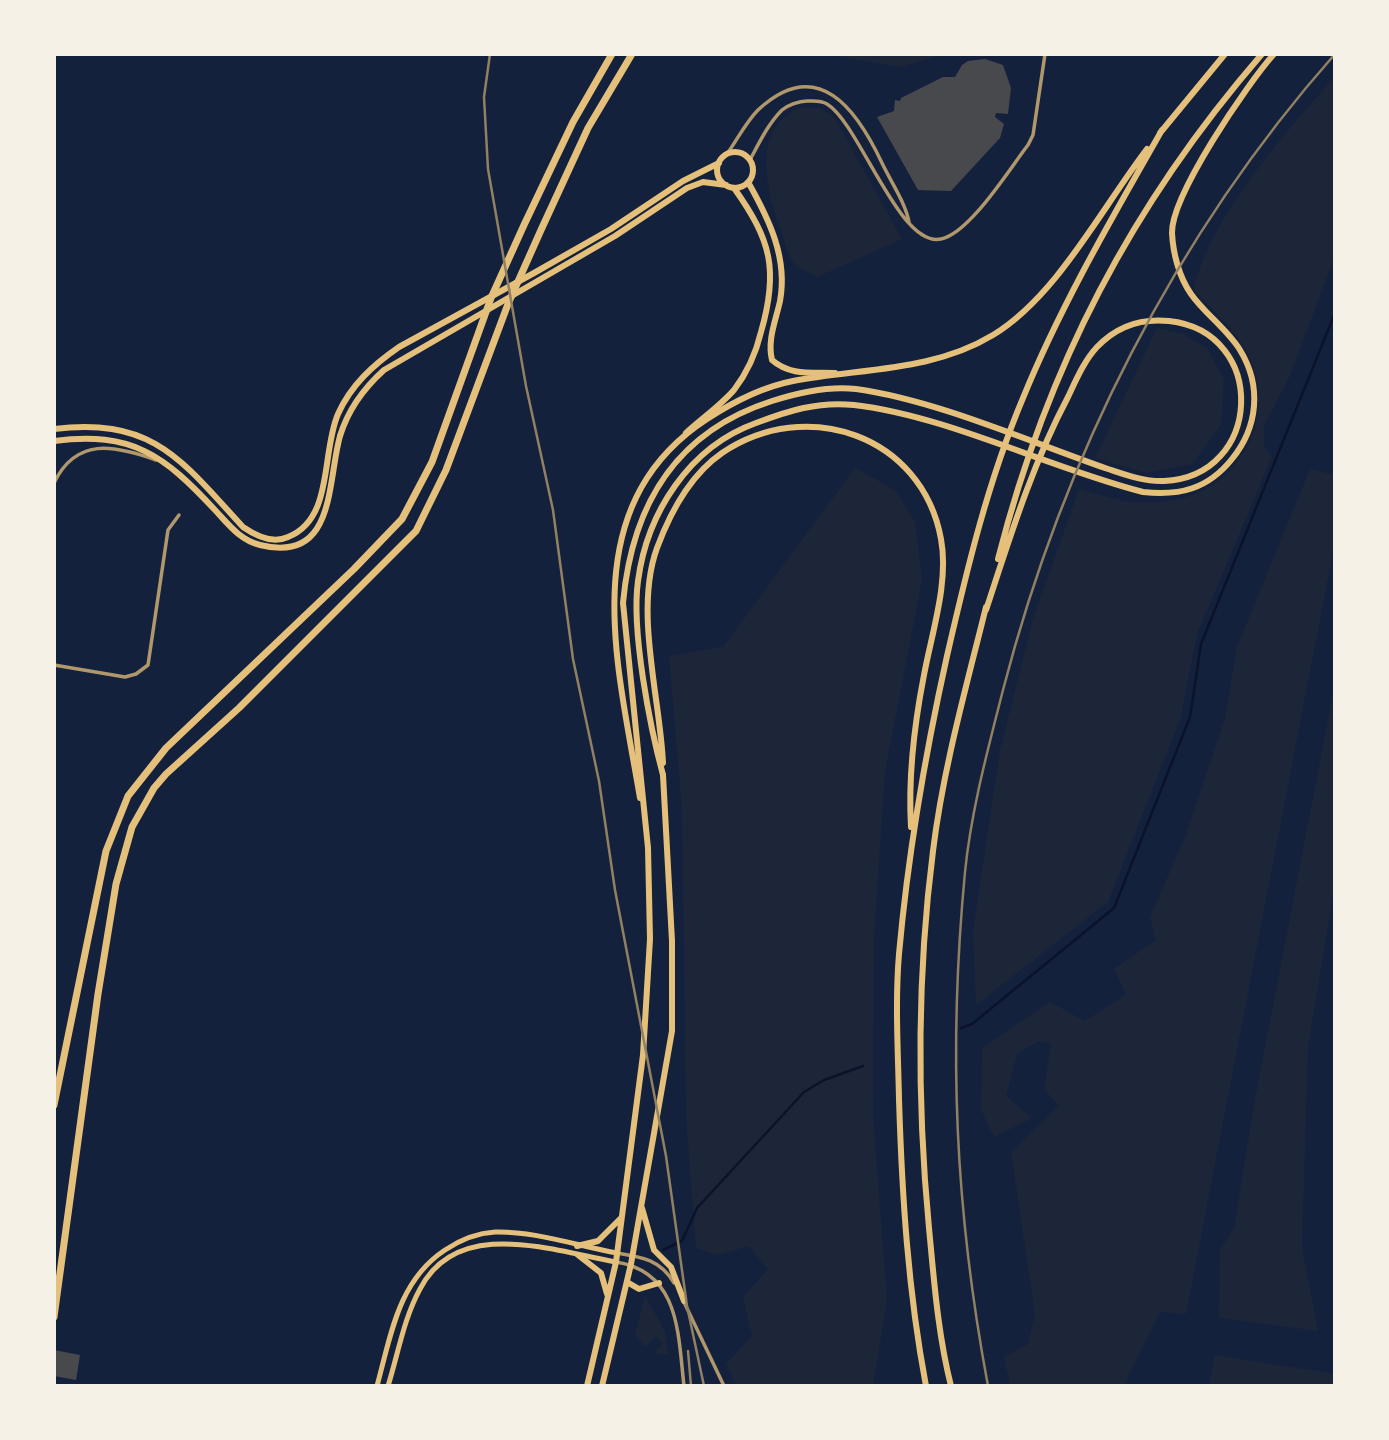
<!DOCTYPE html>
<style>
body{margin:0}
#map{position:relative;width:1389px;height:1440px;overflow:hidden;background:#14213d;font-family:Mulish,sans-serif}
canvas{display:block}
.frame{position:absolute;inset:0;border:56px solid #f6f1e7;pointer-events:none}
</style>
<div id="map">
<canvas width="1389" height="1440"></canvas>
<div class="frame"></div>
</div>
<script>
const c = document.querySelector('canvas').getContext('2d');
c.lineJoin = 'round';
function paint(path, color) { c.fillStyle = color; c.fill(path, 'evenodd'); }
function strokePath(path, color, width, dash) { c.strokeStyle = color; c.lineWidth = width; c.lineCap = dash ? 'butt' : 'round'; c.setLineDash(dash || []); c.stroke(path); }
paint(new Path2D(`
 M823 54H945L900 67Z
 M1335 77V255L1290 376 1264 426V446L1272 457 1197 634 1180 720 1108 902 976 1005 973 931 1000 750 1033 619 1079 489C1095 493 1114 500 1131 502 1191 506 1233 486 1254 430 1263 405 1258 370 1244 347 1231 326 1210 308 1194 290 1207 222 1287 129 1335 77Z
 M804 107 820 108 834 117 902 239 817 277C809 273 801 269 794 263 787 255 784 238 780 228 766 189 750 123 804 107Z
 M1157 328 1184 334 1207 348 1224 379 1221 425 1192 464 1146 473 1095 458Z
 M855 468 895 490 915 522 922 580 885 771 874 936 873 1115 887 1300 873 1386H736L726 1364 752 1336 743 1297 768 1269 748 1246 718 1255 696 1248 686 1116 682 809 669 656 723 647Z
 M1310 469 1335 475V542L1186 1314 1160 1312 1128 1377 1126 1386H1010L1004 1357 1028 1344 1035 1314 1011 1152 1059 1106 1044 1089 1051 1044 1039 1041 1017 1054 1006 1096 1032 1118 994 1137 981 1110 982 1048 1050 1002 1085 1021 1126 994 1114 969 1156 940 1150 917 1185 837 1225 718 1237 647Z
 M1335 684V883L1308 1047 1302 1247 1318 1331 1219 1318 1220 1250 1234 1228 1255 1099Z
 M645 1296 665 1331 668 1354H654L663 1343 656 1337 645 1347 635 1335Z
 M1215 1355 1335 1374V1386H1209Z`), '#1d2539');
strokePath(new Path2D(`
 M961 1028 972 1024 1114 908 1190 717 1201 644 1335 313
 M663 1250 682 1241 697 1208 804 1092 824 1080 863 1066`), '#0b132b', 2.5);
paint(new Path2D(`
 M985 59 1003 65 1011 88 1008 114 996 113 995 117 1004 124 1000 138 951 191 918 190 877 117 894 111 895 100 900 101 901 98 943 77H955L962 65 968 61Z
 M54 1350 80 1355 76 1380 54 1376Z`), '#48494c');
strokePath(new Path2D(`
 M727 154C737 140 746 122 758 110 818 54 857 110 882 163 891 182 905 202 909 222
 M750 160C759 143 768 124 782 110 788 105 799 101 807 101 814 101 821 100 827 104 860 124 899 248 941 239 970 233 1010 168 1028 145L1033 135 1045 54
 M54 483C76 437 114 445 156 460
 M54 665 125 677 136 674 148 665 168 530 179 515
 M617 1253C642 1257 661 1260 674 1283
 M616 1262C680 1272 678 1334 684 1386
 M684 1302 724 1386`), '#b1986c', 3.5);
strokePath(new Path2D(`
 M377 1386C391 1335 398 1281 445 1250 460 1240 477 1233 495 1232 535 1231 578 1246 617 1253
 M388 1386C398 1354 404 1318 420 1289 458 1216 553 1251 616 1262`), '#e5c07b', 5);
strokePath(new Path2D(`
 M717 170a18 18 0 1 1 36 0a18 18 0 1 1-36 0Z
 M748 182C769 219 788 258 780 301 776 320 767 340 772 360 790 376 812 372 835 373
 M54 429C154 417 182 461 243 527 256 536 273 544 288 537 334 519 321 453 338 414 351 385 373 365 399 347L534 273 611 229 683 181 719 163
 M686 433C701 419 720 406 734 390 747 373 756 353 761 332 779 270 771 240 734 188
 M54 441C132 431 164 455 215 510 229 525 240 540 260 545 336 564 327 482 340 436 348 410 364 388 384 370L615 236 687 188 703 182 726 185
 M642 1208 654 1250 671 1267 684 1301
 M577 1246 598 1241 621 1218
 M578 1255 601 1273 607 1294
 M627 1282 639 1289 659 1283
 M587 1386 616 1262 643 1055 650 939 648 848
 M602 1386 631 1264 672 1031V941L663 775`), '#e5c07b', 6);
strokePath(new Path2D(`
 M1160 133 1225 54
 M998 559C1047 367 1132 204 1262 54
 M663 763C660 697 634 611 657 548 670 513 690 475 722 453 806 396 922 435 941 539 949 582 932 632 924 675 914 726 908 776 911 827
 M663 775C650 727 631 630 638 581 647 513 689 447 756 423 788 411 818 401 854 405 948 416 1049 468 1143 492 1180 496 1208 489 1232 459 1258 427 1262 386 1240 350 1227 329 1205 314 1191 294 1179 277 1173 253 1172 233 1171 196 1247 84 1274 54
 M640 798C618 666 572 507 707 419 733 402 762 387 793 381 861 368 932 372 993 335 1057 296 1101 209 1147 149
 M648 848 623 603C632 505 675 432 772 401 797 393 830 386 856 389 936 400 1030 442 1108 469 1126 475 1145 482 1164 481 1263 477 1269 332 1169 321 1141 318 1116 327 1097 347 1084 361 1076 380 1068 397 1032 465 1010 537 986 610
 M926 1386C908 1291 902 1195 899 1099 898 1051 895 1001 899 954 908 854 925 755 947 656 967 569 988 481 1023 398 1061 305 1112 218 1162 130
 M951 1386C938 1335 934 1280 929 1228 917 1103 917 976 933 851 943 769 966 688 986 607`), '#e5c07b', 6);
strokePath(new Path2D(`
 M54 1105 106 851 128 796 166 748 354 569 402 519 432 462 491 298 524 225 573 122 612 54
 M54 1317 98 994 116 884 132 827 154 788 166 774 239 708 416 531 446 470 508 304 541 230 588 128 632 54`), '#e5c07b', 7);
strokePath(new Path2D(`
 M490 54 484 97 488 169 526 386 553 510 573 659 599 781 615 890 666 1156 687 1306 704 1386
 M688 1351 691 1386
 M988 1386C955 1210 948 1050 965 872 971 811 988 749 1003 690 1063 458 1175 235 1335 54`), '#918062', 2.5);
</script>
